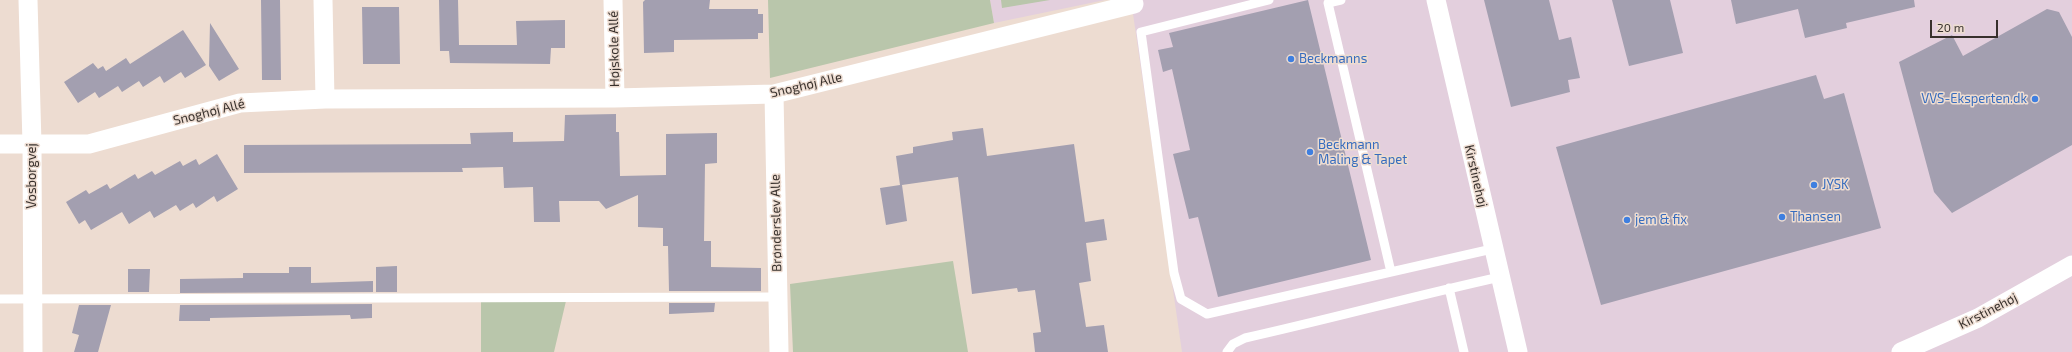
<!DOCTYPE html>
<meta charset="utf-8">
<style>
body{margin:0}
#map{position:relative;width:2072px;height:352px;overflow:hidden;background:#eddcd1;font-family:"Exo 2",sans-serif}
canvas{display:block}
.scale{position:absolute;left:1930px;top:20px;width:68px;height:18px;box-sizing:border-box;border:2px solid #37302c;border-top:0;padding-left:5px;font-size:12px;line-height:14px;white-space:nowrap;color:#37302c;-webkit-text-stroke:3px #eddcd1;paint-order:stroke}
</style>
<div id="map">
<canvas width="2072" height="352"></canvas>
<div class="scale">20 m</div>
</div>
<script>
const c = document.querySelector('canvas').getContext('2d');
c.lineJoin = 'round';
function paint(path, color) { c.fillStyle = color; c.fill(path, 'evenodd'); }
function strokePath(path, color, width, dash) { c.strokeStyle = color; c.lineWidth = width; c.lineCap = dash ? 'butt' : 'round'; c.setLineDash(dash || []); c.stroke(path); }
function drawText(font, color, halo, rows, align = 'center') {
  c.font = font + ' "Exo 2",sans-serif'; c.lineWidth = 3; c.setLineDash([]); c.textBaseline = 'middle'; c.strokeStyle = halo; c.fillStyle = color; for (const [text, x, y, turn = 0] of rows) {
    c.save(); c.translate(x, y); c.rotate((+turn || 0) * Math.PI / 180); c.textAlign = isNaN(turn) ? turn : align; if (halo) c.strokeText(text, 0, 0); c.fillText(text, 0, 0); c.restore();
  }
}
paint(new Path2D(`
 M990 0H1105L994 23Z
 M1131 0H2072V352H1182Z`), '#e3cfdd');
paint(new Path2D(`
 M768 0H990L994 23 770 78Z
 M1001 0H1050L1002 8Z
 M953 261 968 352H793L790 284Z
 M566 301 554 352H481V302Z`), '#b9c6ab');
paint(new Path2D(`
 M261 0H280L281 80H262Z
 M439 0H458L459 45H517L516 21 565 20V48H551L550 64 450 63 449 51H440Z
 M645 0H710L709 9H758V14H763V33H758V39L674 40V52L644 53 643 2Z
 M1308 0 1371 260 1218 297 1198 217 1189 219 1173 154 1190 150 1172 69 1163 72 1158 50 1173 47 1169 33Z
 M1484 0H1549L1559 40 1571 37 1580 78 1568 80 1570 92 1511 107Z
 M1612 0H1670L1683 53 1629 66Z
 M1731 0H1914L1915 7 1846 23 1847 28 1805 38 1798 9 1736 24Z
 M362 7H399L400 64H363Z
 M2047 9 2059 12 2072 37V145L1952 213 1934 192 1899 62 1952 35 1963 56Z
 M210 23 239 69 219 81 209 66Z
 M183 30 206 65 185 78 181 72 164 83 160 76 143 87 139 81 122 92 118 86 99 98 95 92 78 103 64 82 93 63 98 69 103 66 106 71 126 58 130 64Z
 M1816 75 1824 99 1844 93 1881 228 1601 305 1556 147Z
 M616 114V132H619L620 176 666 175V134L717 133V163L705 164 704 241H711V267L761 268V291H669L668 246H663V228L638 227V195L606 209 599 201H559L560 222H534L533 187 504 188 503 167 462 168 463 172 244 173V145L471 144 470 133 513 132V142L564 141 565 115Z
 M983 128 987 156 1074 144 1085 222 1104 219 1107 240 1086 243 1091 281 1079 283 1086 327 1104 325 1108 352H1035L1033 333 1041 332 1035 290 1018 292 1017 288 972 294 958 177 902 185 907 221 886 225 880 188 900 185 896 156 913 153V147L953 140 952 132Z
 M217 154 238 189 217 202 214 196 196 208 193 203 180 211 176 205 154 218 150 211 129 224 122 212 91 230 85 220 79 224 66 202 86 190 89 194 107 184 110 189 135 174 138 179 152 171 155 175 180 161 183 166 196 159 199 165Z
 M397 266V292H376V267Z
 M289 267H311V283L373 281V292L180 293V279L243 278V273H289Z
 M128 269H150L149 292H128Z
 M669 303H715L714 312 669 314Z
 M372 304V318L351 319 350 315 210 318V321H179L180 305Z
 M79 305H111L98 352H74L79 335 72 333Z`), '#a39fb0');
strokePath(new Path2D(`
 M1269 0 1141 32 1174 273 1181 299 1207 314 1391 272
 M1341 0 1328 3 1391 272 1492 249
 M1449 288 1464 352
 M0 299 777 297
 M1227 352 1233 344 1245 338C1330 319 1414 296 1500 277`), '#fff', 9);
strokePath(new Path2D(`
 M28 0 32 144 33 352
 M323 0 325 99
 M613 0 615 98
 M1436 0 1518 352
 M774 94 779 352
 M0 144H89L240 103 325 99 615 98 774 94 1134 4
 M1901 352 1978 318 2072 265`), '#fff', 19);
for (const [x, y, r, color] of [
 [1291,59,4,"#3f7fe0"],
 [2035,99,4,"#3f7fe0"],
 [1310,152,4,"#3f7fe0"],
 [1814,185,4,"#3f7fe0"],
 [1782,217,4,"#3f7fe0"],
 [1627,220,4,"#3f7fe0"]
]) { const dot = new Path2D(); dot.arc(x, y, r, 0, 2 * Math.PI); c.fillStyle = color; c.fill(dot); strokePath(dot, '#eddcd1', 1.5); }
drawText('13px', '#37302c', '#eddcd1', [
 ["Højskole Allé",614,49,-91],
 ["Snoghøj Alle",806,85,-13],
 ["Snoghøj Allé",209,112,-14],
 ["Vosborgvej",32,176,-90],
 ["Kirstinehøj",1476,176,77],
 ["Brønderslev Alle",776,223,-91],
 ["Kirstinehøj",1988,311,-27]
]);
drawText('13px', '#366cbe', '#eddcd1', [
 ["Beckmanns",1299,59],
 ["VVS-Eksperten.dk",2027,99,"right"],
 ["Beckmann",1318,145],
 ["Maling & Tapet",1318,160],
 ["JYSK",1822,185],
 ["Thansen",1790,217],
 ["jem & fix",1635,220]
], 'left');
</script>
